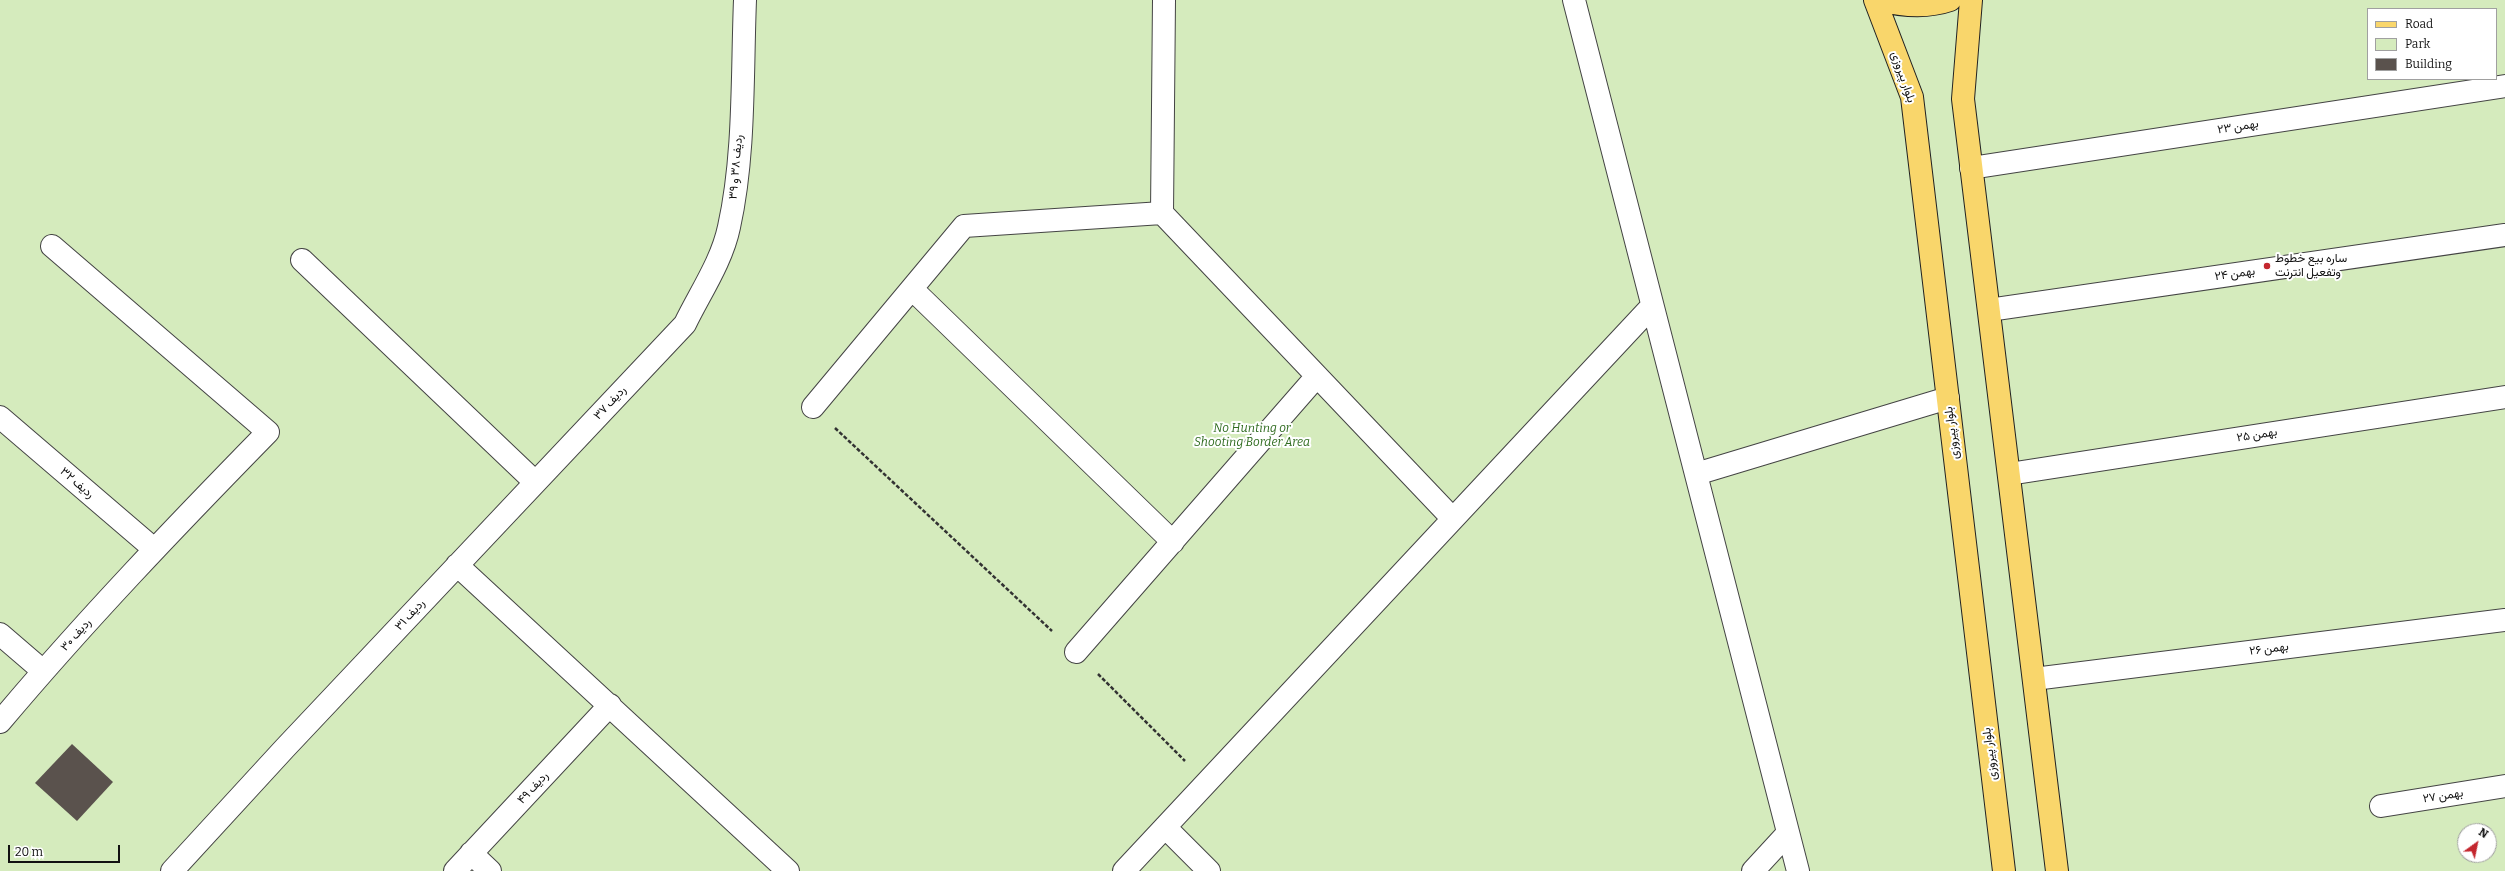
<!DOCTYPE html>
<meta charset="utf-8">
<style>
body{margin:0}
#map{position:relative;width:2505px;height:871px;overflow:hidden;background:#fffdf5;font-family:Bitter,serif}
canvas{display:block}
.legend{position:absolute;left:2367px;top:8px;width:130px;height:72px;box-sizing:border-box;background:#fff;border:1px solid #a0a0a0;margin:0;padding:5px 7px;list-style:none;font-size:12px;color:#111}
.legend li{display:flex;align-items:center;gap:8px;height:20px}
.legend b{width:20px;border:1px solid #a0a0a0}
.north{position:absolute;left:2457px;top:823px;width:40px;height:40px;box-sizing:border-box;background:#fff;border:1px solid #a0a0a0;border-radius:50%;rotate:33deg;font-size:11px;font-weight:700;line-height:16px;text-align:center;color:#111}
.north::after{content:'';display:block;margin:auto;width:14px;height:18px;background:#c4262e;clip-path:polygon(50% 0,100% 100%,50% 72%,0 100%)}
.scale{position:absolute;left:8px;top:845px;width:112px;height:18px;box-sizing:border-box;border:2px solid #111;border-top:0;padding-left:5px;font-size:12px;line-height:14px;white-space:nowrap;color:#111;-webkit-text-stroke:3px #fff;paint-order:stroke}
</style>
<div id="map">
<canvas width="2505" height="871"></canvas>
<ul class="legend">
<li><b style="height:5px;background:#f9d66b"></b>Road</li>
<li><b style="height:11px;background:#d5ebbd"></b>Park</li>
<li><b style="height:11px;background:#5a524d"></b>Building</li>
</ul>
<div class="north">N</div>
<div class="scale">20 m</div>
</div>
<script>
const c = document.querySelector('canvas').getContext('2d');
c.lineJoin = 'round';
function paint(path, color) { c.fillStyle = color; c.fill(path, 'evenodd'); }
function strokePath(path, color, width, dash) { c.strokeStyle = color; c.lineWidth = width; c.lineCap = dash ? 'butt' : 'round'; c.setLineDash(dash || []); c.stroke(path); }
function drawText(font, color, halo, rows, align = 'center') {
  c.font = font + ' Bitter,Vazirmatn,serif'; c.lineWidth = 4; c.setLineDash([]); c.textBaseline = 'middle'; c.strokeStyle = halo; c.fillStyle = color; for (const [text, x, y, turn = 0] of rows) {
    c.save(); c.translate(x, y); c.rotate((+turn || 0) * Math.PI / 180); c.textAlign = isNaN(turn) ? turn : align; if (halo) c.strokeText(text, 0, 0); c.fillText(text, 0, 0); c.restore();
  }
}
paint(new Path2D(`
 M0 0H2505V871H0ZM2368 9H2496V79H2368ZM2465 831H2489V855H2465Z`), '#d5ebbd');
paint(new Path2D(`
 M72 744 113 782 77 821 35 783Z`), '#5a524d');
const minor = new Path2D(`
 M1164 0 1162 213 1453 519
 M1574 0 1798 871
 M1971 168 2505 86
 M302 260 535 482
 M912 289 1173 542
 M1989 310 2505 235
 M813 407 964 226 1162 213
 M0 417 154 549
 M1696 474 1948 398
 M2009 474 2505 397
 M457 565 788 871
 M0 634 43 671
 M1076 652 1317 376
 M2034 679 2505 620
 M0 722C85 621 176 526 268 432L52 246
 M2381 806 2505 786
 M1165 827 1209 871
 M471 853 490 871
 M172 871 285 748 685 324C700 293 722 261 729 227 745 155 742 74 745 0
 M455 871 610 705
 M1124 871 1652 306
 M1753 871 1788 833`);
const major = new Path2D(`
 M1875 0 1912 97 2004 871
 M1879 0C1903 6 1927 8 1950 0
 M1971 0 1963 99 2057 871`);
strokePath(minor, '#444', 24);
strokePath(major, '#222', 24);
strokePath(new Path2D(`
 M835 428 1052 631
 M1098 674 1185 761`), '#333', 2.5, [4, 2]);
strokePath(minor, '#fff', 22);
strokePath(major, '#f9d66b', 22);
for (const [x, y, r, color] of [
 [2267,266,4,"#c4262e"]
]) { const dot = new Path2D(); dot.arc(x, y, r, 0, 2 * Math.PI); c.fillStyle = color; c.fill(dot); strokePath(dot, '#fff', 1.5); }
drawText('12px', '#111', '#fff', [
 ["بلوار پیروزی",1903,77,71],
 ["بهمن ۲۳",2238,127,-9],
 ["ردیف ۳۸ و ۳۹",736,167,-85],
 ["بهمن ۲۴",2235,274,-8],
 ["ردیف ۳۷",610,403,-47],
 ["بلوار پیروزی",1952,433,-97],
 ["بهمن ۲۵",2257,435,-9],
 ["ردیف ۳۲",77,483,41],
 ["ردیف ۳۱",410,615,-47],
 ["ردیف ۳۰",76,635,-48],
 ["بهمن ۲۶",2269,649,-7],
 ["بلوار پیروزی",1990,754,-97],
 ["ردیف ۴۹",533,788,-47],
 ["بهمن ۲۷",2443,796,-9]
]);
drawText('12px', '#111', '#fff', [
 ["ساره بيع خطوط",2275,259],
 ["وتفعيل انترنت",2275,273]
], 'left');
drawText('italic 12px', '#2f6b1f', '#fff', [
 ["No Hunting or",1252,429],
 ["Shooting Border Area",1252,443]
]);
</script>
